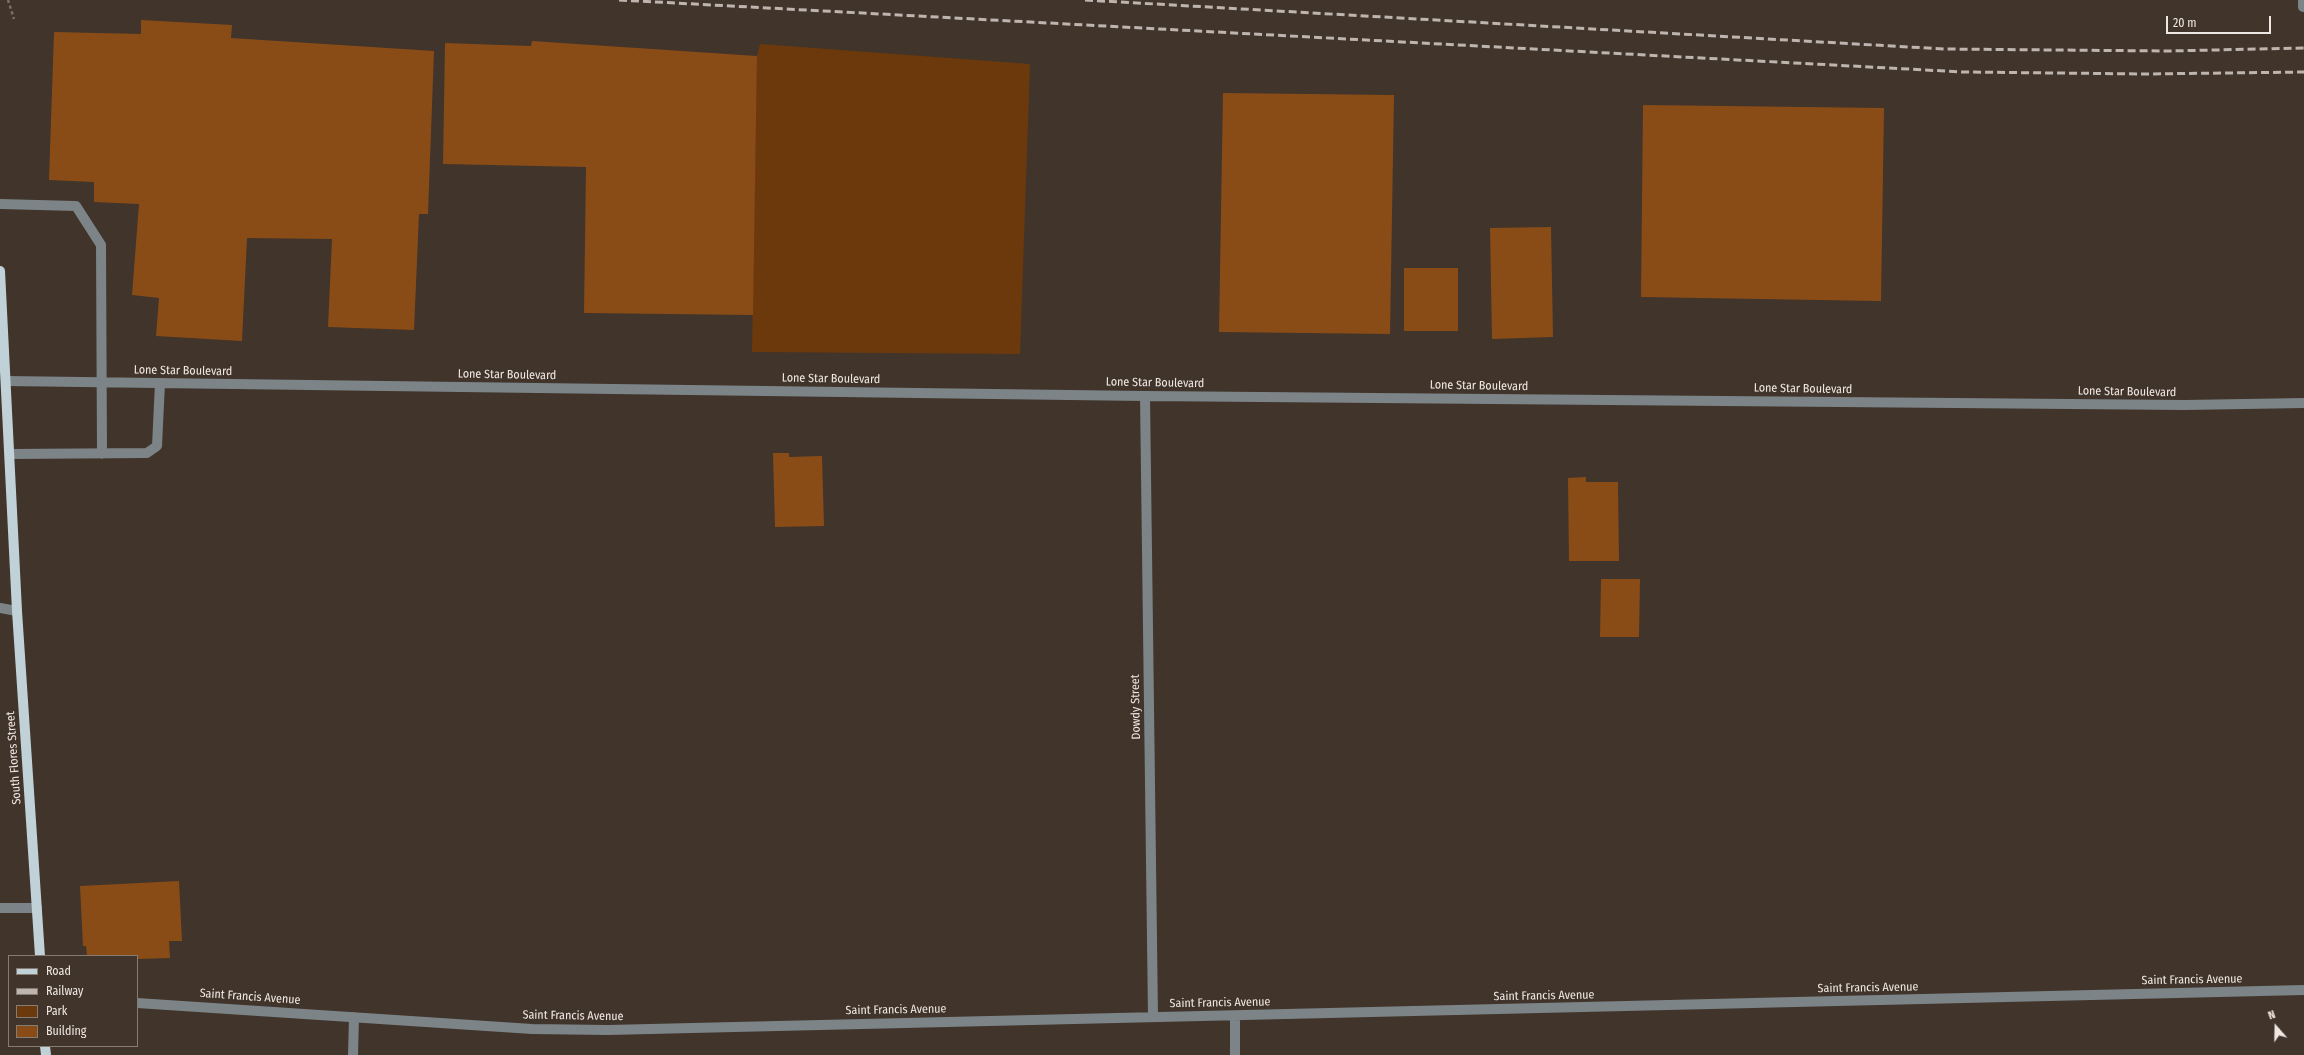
<!DOCTYPE html>
<style>
body{margin:0}
#map{position:relative;width:2304px;height:1055px;overflow:hidden;background:#40342b;font-family:"Fira Sans Condensed",sans-serif}
canvas{display:block}
.legend{position:absolute;left:8px;top:955px;width:130px;height:92px;box-sizing:border-box;background:#40342b;border:1px solid #867c74;margin:0;padding:5px 7px;list-style:none;font-size:12px;color:#efe7e2}
.legend li{display:flex;align-items:center;gap:8px;height:20px}
.legend b{width:20px;border:1px solid #867c74}
.north{position:absolute;left:2256px;top:1007px;width:40px;height:40px;-webkit-text-stroke:3px #40342b;paint-order:stroke;rotate:340deg;font-size:11px;font-weight:700;line-height:16px;text-align:center;color:#efe7e2}
.north::after{content:'';display:block;margin:auto;width:14px;height:18px;background:#efe7e2;clip-path:polygon(50% 0,100% 100%,50% 72%,0 100%)}
.scale{position:absolute;left:2166px;top:16px;width:105px;height:18px;box-sizing:border-box;border:2px solid #efe7e2;border-top:0;padding-left:5px;font-size:12px;line-height:14px;white-space:nowrap;color:#efe7e2;-webkit-text-stroke:3px #40342b;paint-order:stroke}
</style>
<div id="map">
<canvas width="2304" height="1055"></canvas>
<ul class="legend">
<li><b style="height:5px;background:#c1d1d8"></b>Road</li>
<li><b style="height:5px;background:#beb5af"></b>Railway</li>
<li><b style="height:11px;background:#6c390d"></b>Park</li>
<li><b style="height:11px;background:#8a4c17"></b>Building</li>
</ul>
<div class="north">N</div>
<div class="scale">20 m</div>
</div>
<script>
const c = document.querySelector('canvas').getContext('2d');
c.lineJoin = 'round';
function paint(path, color) { c.fillStyle = color; c.fill(path, 'evenodd'); }
function strokePath(path, color, width, dash) { c.strokeStyle = color; c.lineWidth = width; c.lineCap = dash ? 'butt' : 'round'; c.setLineDash(dash || []); c.stroke(path); }
function drawText(font, color, halo, rows, align = 'center') {
  c.font = font + ' "Fira Sans Condensed",sans-serif'; c.lineWidth = 3; c.setLineDash([]); c.textBaseline = 'middle'; c.strokeStyle = halo; c.fillStyle = color; for (const [text, x, y, turn = 0] of rows) {
    c.save(); c.translate(x, y); c.rotate((+turn || 0) * Math.PI / 180); c.textAlign = isNaN(turn) ? turn : align; if (halo) c.strokeText(text, 0, 0); c.fillText(text, 0, 0); c.restore();
  }
}
paint(new Path2D(`
 M760 44 1030 64 1020 354 752 352 757 56Z`), '#6c390d');
paint(new Path2D(`
 M141 20 232 25 231 38 434 51 428 214H419L414 330 328 327 332 239 247 238 242 341 156 336 159 298 132 295 139 204 94 202V182L49 180 54 32 141 34Z
 M532 41 757 56 753 315 584 313 586 167 443 164 445 43 531 46Z
 M1223 93 1394 95 1390 334 1219 332Z
 M1643 105 1884 108 1881 301 1641 297Z
 M1551 227 1553 337 1492 339 1490 228Z
 M1404 268H1458V331H1404Z
 M773 453H789V457L822 456 824 526 775 527Z
 M1586 477V482H1618L1619 561H1569L1568 478Z
 M1601 579H1640L1639 637H1600Z
 M179 881 182 941H169L170 958 137 959V956H87L86 946H83L80 886Z`), '#8a4c17');
strokePath(new Path2D(`
 M8 0 14 19`), '#7c7169', 2.5, [3, 3]);
strokePath(new Path2D(`
 M2303 0V7
 M0 204 76 206 101 245 102 454
 M6 381 1145 396 2185 405 2304 403
 M1145 396 1153 1017
 M10 454 147 453 157 446 160 383
 M0 608 17 611
 M0 908H37
 M137 1003 532 1029 608 1030 2304 990
 M1235 1016V1055
 M353 1055 354 1017`), '#7c8487', 10);
strokePath(new Path2D(`
 M0 271 17 611 40 956
 M45 1046 46 1055`), '#c1d1d8', 10);
strokePath(new Path2D(`
 M619 0 1963 72 2147 74 2304 72
 M1085 0 1944 49 2169 51 2304 48`), '#beb5af', 3, [8, 4]);
drawText('12px', '#efe7e2', '#40342b', [
 ["Lone Star Boulevard",183,371,1],
 ["Lone Star Boulevard",507,375,1],
 ["Lone Star Boulevard",831,379,1],
 ["Lone Star Boulevard",1155,383,1],
 ["Lone Star Boulevard",1479,386,1],
 ["Lone Star Boulevard",1803,389,1],
 ["Lone Star Boulevard",2127,392,1],
 ["Dowdy Street",1136,707,-91],
 ["South Flores Street",14,758,-94],
 ["Saint Francis Avenue",2192,980,-1],
 ["Saint Francis Avenue",1868,988,-1],
 ["Saint Francis Avenue",1544,996,-1],
 ["Saint Francis Avenue",250,997,4],
 ["Saint Francis Avenue",1220,1003,-1],
 ["Saint Francis Avenue",896,1010,-1],
 ["Saint Francis Avenue",573,1016,1]
]);
</script>
